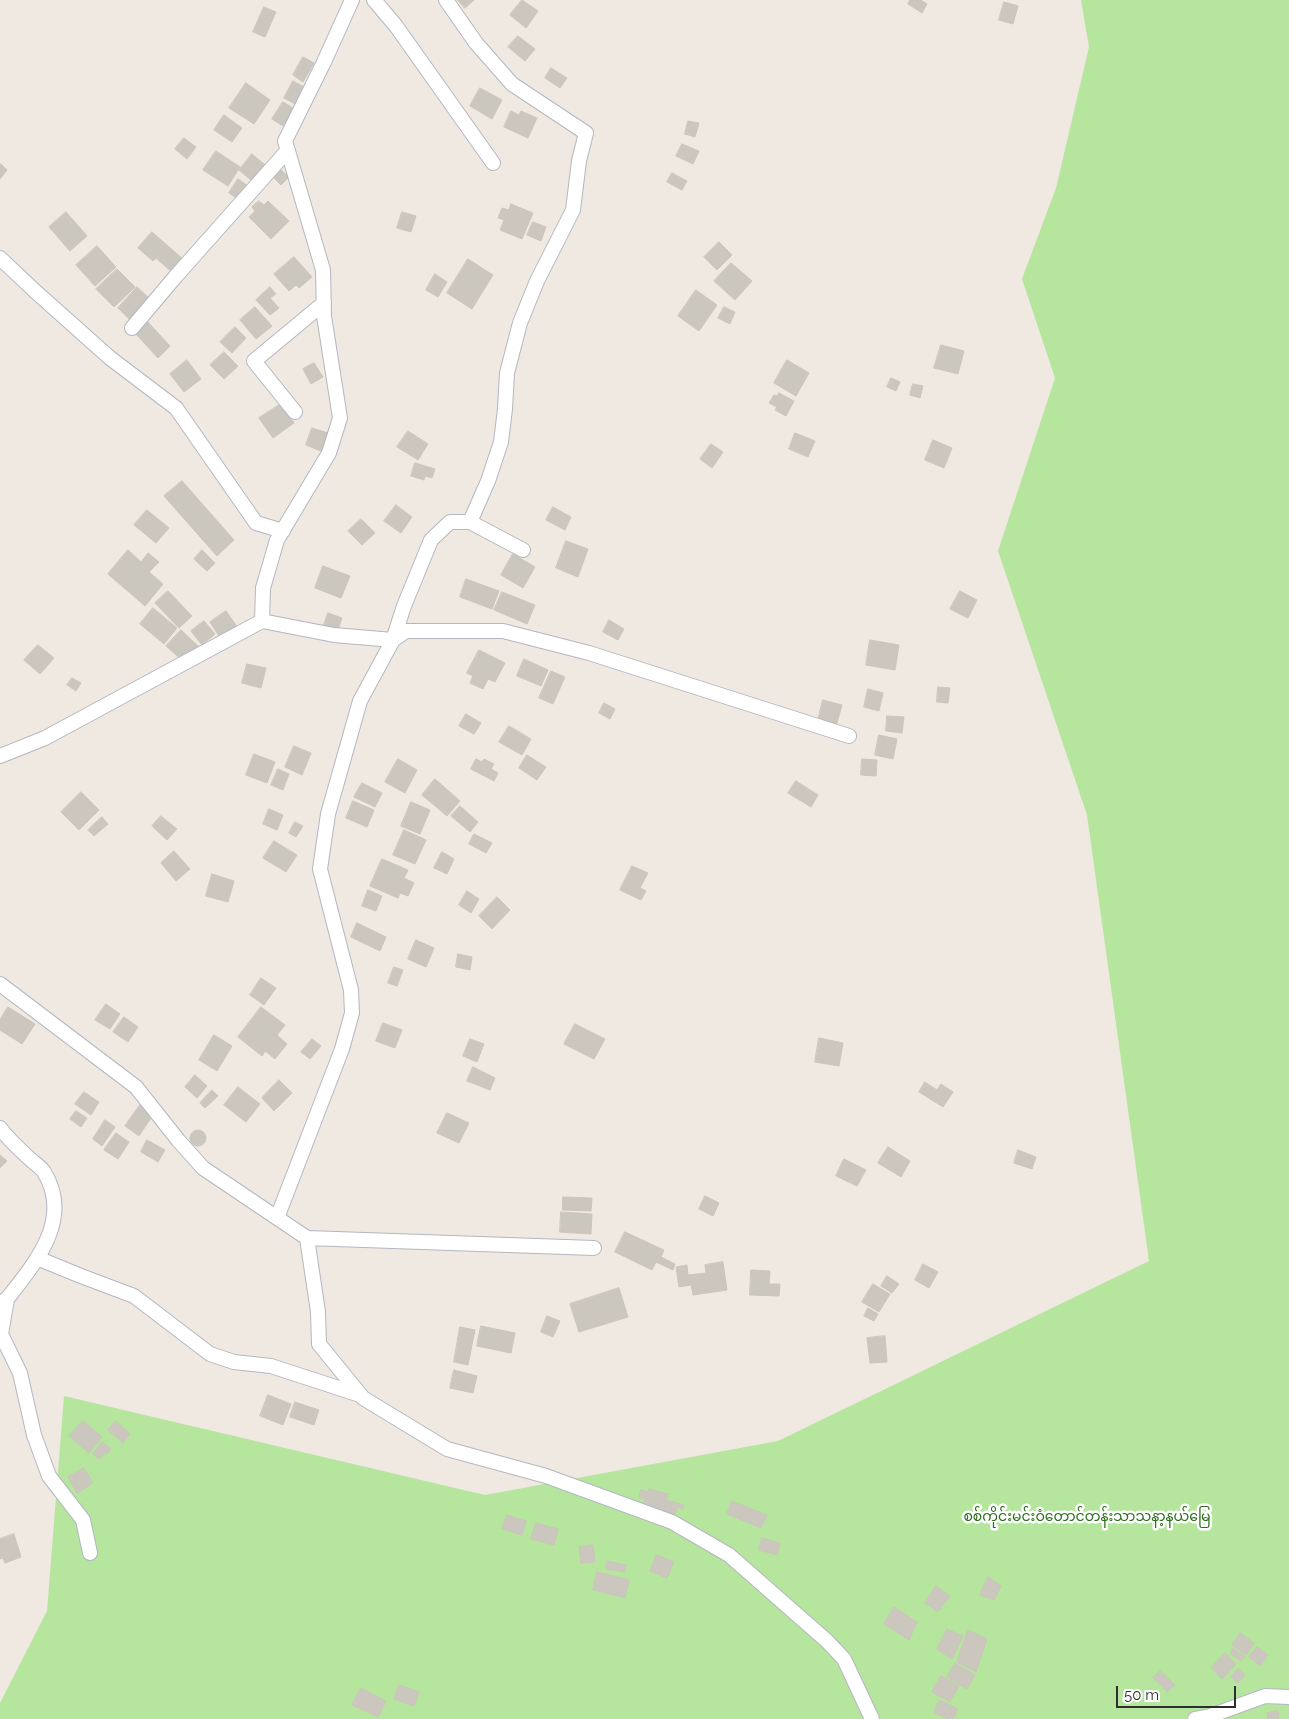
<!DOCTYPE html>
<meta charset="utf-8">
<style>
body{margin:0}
#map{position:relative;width:1289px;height:1719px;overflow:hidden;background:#efe9e1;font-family:Raleway,sans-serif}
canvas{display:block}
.scale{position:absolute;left:1116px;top:1686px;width:120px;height:22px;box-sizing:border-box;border:2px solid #2e2e2e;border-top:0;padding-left:6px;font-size:15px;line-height:18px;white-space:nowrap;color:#2e2e2e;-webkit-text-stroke:4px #fff;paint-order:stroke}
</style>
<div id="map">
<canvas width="1289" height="1719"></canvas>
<div class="scale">50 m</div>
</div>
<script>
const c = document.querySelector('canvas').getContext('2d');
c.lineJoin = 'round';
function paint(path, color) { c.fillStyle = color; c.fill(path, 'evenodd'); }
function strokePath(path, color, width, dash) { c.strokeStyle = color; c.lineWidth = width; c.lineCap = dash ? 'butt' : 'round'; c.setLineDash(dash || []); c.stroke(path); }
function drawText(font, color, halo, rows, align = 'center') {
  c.font = font + ' Raleway,"Noto Sans Myanmar",sans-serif'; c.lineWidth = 5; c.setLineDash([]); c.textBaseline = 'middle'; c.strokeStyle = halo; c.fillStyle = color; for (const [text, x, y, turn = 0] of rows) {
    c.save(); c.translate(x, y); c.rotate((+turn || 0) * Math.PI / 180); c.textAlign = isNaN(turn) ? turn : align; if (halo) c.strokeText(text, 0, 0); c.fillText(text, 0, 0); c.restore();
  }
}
paint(new Path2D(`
 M1081 0H1289V1719H0V1703L47 1611 64 1396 485 1495 778 1441 1149 1261 1087 815 998 551 1055 378 1022 279 1056 188 1089 47Z`), '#b6e59e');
const building = new Path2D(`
 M458 0H474L465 8Z
 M522 0 538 11 526 28 510 15Z
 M910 0H921L927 4 922 13 908 4Z
 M1004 2 1018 6 1013 24 999 20Z
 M264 7 276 12 265 37 253 32Z
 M518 36 535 49 525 61 508 47Z
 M303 57 314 63 303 82 293 75Z
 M551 68 567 78 560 88 545 78Z
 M293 81 306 88 297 105 284 98Z
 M246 83 270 100 254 124 229 108Z
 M480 88 502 100 492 119 470 106Z
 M283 102 293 108 283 126 272 119Z
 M511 111 519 115 521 111 537 118 528 138 504 127Z
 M224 115 242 128 232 142 214 130Z
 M688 121 699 123 695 137 685 134Z
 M184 138 196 147 187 159 175 149Z
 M682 144 699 151 693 164 676 156Z
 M216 151 240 167 228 186 203 170Z
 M252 154 265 165 252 181 239 170Z
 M1 164 7 170 0 179V166Z
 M280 169 289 177 281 185 273 177Z
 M672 173 687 181 682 190 667 182Z
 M238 179 248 186 239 200 229 193Z
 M259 201 264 205 268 201 289 221 271 239 249 217 255 211 252 207Z
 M511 204 533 213 522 239 500 230 504 220 498 218 502 208 509 210Z
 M66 212 87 236 70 251 49 227Z
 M402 212 416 216 411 232 397 228Z
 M533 222 546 227 541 241 527 235Z
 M152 232 184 260 173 273 156 258 153 261 138 248Z
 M719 242 732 255 717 270 704 257Z
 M97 246 116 267 95 286 76 265Z
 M294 257 312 277 299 288 296 285 289 291 274 274Z
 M468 259 493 275 472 309 447 293Z
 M731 263 752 281 735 300 714 281Z
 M117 269 135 287 114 307 96 289Z
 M435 274 447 282 438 297 426 290Z
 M137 287 150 299 130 320 118 308Z
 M270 287 276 294 270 298 279 308 270 315 256 300Z
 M696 290 717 305 699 331 678 316Z
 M255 307 272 326 256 339 240 320Z
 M724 307 735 312 730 324 718 318Z
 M147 321 170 346 158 358 135 333Z
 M235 327 246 338 232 353 220 342Z
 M941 345 964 351 958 374 934 368Z
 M224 352 238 366 224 379 210 365Z
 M187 360 201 379 184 392 170 374Z
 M787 360 809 373 796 396 774 383Z
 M314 363 323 377 311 384 303 369Z
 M891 378 900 382 896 391 887 387Z
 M913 384 923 386 920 398 910 395Z
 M779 393 794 401 786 416 775 410 777 407 769 403 774 395 777 396Z
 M281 404 294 423 273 438 259 418Z
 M312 428 328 433 321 451 306 445Z
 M408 431 428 444 418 460 397 447Z
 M795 433 815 441 808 457 789 449Z
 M933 440 952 448 944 468 925 460Z
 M711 444 723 452 712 468 700 459Z
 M415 463 435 469 432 478 425 476 424 480 411 476Z
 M182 481 234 540 217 556 164 496Z
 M396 505 412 517 401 533 384 521Z
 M553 507 571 517 565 530 546 520Z
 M147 510 169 528 156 543 134 525Z
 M361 519 375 533 362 545 348 531Z
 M566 541 588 549 578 577 556 568Z
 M128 550 141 562 148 553 159 562 149 572 163 584 145 606 108 574Z
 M202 550 215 563 207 571 194 559Z
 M513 554 535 567 523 588 501 575Z
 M323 566 350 576 341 598 315 588Z
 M466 579 499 591 492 609 460 597Z
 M168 591 192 616 179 628 155 603Z
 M960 591 977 600 968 618 950 609Z
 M502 592 535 605 527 624 494 610Z
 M153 608 177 628 164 644 140 624Z
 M226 611 238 628 221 639 210 622Z
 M328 613 342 618 337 633 323 628Z
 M609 620 624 629 618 640 603 632Z
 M204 621 215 634 202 645 191 631Z
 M181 630 198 646 183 661 166 646Z
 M870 640 899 645 895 670 866 665Z
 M38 645 54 658 40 674 24 660Z
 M479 650 505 663 495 682 488 679 483 689 470 683 473 676 467 673Z
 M524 659 548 670 541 686 517 676Z
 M247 664 266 668 261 688 242 683Z
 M551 671 565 677 553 704 539 698Z
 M72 678 81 683 76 691 67 685Z
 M938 687 950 688 948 703 937 702Z
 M868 689 883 693 879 711 864 707Z
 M823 700 842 705 835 730 817 725Z
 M604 703 615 709 610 719 599 713Z
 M466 714 481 723 474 734 459 726Z
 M887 716 904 717 902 733 886 731Z
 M509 726 531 739 522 755 499 742Z
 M879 735 897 739 893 759 875 755Z
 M294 746 311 753 302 775 285 767Z
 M254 754 275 762 267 783 246 775Z
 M527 755 546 767 537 780 519 768Z
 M398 759 417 770 405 793 385 782Z
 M476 759 482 762 484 759 494 764 491 769 498 773 494 781 471 769Z
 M862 759 877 760 876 776 861 775Z
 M278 769 289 774 283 790 271 785Z
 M435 779 460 801 447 816 422 795Z
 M796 781 818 795 811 807 788 793Z
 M362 783 382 793 375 807 354 797Z
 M81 792 99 810 79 830 61 812Z
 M353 801 374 810 367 827 346 818Z
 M411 802 430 810 420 834 401 826Z
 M460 806 478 822 470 832 451 816Z
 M269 809 283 815 277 830 263 824Z
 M161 816 177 829 167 840 152 826Z
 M102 817 108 824 94 836 88 830Z
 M295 822 303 826 296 837 289 833Z
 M404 830 426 840 415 864 393 855Z
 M474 834 492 843 486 853 469 844Z
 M274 841 297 855 286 872 263 858Z
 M174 851 190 869 176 881 161 863Z
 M442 852 454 859 447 874 434 868Z
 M382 859 408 870 404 878 414 883 408 896 400 893 398 898 370 886Z
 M632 866 648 873 640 888 646 891 641 900 620 890Z
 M212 874 234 881 228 902 206 896Z
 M368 890 382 896 376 911 362 906Z
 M467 891 479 899 471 913 459 905Z
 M497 897 510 910 492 929 479 916Z
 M357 923 386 937 380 951 351 937Z
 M416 940 434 948 426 967 408 959Z
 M458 954 472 957 470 970 456 967Z
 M394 967 403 970 397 986 388 983Z
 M261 978 276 988 264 1005 250 995Z
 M106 1004 120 1014 110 1029 95 1020Z
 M8 1007 35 1024 22 1044 0 1030V1020Z
 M261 1007 285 1025 277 1035 287 1044 275 1059 265 1051 262 1056 238 1037Z
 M124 1017 138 1027 128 1042 113 1032Z
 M383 1023 402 1030 395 1048 376 1041Z
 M575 1024 605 1039 594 1059 564 1044Z
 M214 1035 232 1046 217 1071 199 1060Z
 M819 1038 843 1043 839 1066 815 1062Z
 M312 1039 321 1046 310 1059 301 1052Z
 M470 1039 484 1044 477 1062 463 1056Z
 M473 1067 495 1078 490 1090 467 1081Z
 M195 1075 207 1086 197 1098 185 1087Z
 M279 1080 292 1093 274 1111 262 1098Z
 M925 1082 937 1090 941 1084 953 1092 943 1107 919 1092Z
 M238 1087 260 1104 246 1122 224 1105Z
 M212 1090 218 1096 205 1108 200 1103Z
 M84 1092 99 1102 91 1115 75 1104Z
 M140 1105 153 1115 139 1136 125 1126Z
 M76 1111 87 1118 81 1127 70 1119Z
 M447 1113 469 1123 459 1143 437 1133Z
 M105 1120 115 1127 102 1146 93 1139Z
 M190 1138a8 8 0 1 1 16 0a8 8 0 1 1-16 0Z
 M116 1133 129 1142 118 1159 104 1150Z
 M147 1140 165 1150 158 1162 141 1152Z
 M888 1147 910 1161 901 1177 878 1163Z
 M1018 1150 1036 1157 1032 1169 1014 1163Z
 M0 1155 7 1161 0 1168Z
 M844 1159 866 1170 857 1186 836 1176Z
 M705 1196 719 1203 713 1216 699 1209Z
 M563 1197 592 1198 591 1211 563 1210Z
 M561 1212 592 1214 591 1234 560 1232Z
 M625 1232 664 1250 661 1257 675 1264 673 1270 656 1262 652 1270 615 1252Z
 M723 1262 727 1290 693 1295 691 1285 679 1287 676 1267 687 1265 688 1275 706 1273 705 1265Z
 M923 1264 938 1272 929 1288 915 1280Z
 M751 1270 770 1271 769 1284H780L779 1296 750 1295Z
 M887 1276 899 1284 892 1293 881 1286Z
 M873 1284 890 1294 879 1312 862 1302Z
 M619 1288 628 1317 579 1332 570 1304Z
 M868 1308 878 1314 874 1321 864 1316Z
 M547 1316 560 1321 553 1337 541 1332Z
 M481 1326 515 1333 511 1353 477 1346Z
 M460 1327 475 1330 468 1365 454 1362Z
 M885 1336 887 1362 870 1363 867 1338Z
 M454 1370 477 1376 473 1393 450 1388Z
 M268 1395 291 1404 283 1425 260 1416Z
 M295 1402 319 1410 314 1425 290 1417Z
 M83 1421 102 1437 89 1453 69 1436Z
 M116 1421 130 1434 123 1443 108 1430Z
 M102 1442 111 1449 107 1454 105 1452 100 1459 93 1454Z
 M84 1468 93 1483 77 1493 68 1477Z
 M649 1489 668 1494 666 1500 684 1505 683 1509 677 1507 675 1514 643 1506 645 1499 639 1497 641 1490 648 1492Z
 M732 1501 767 1515 761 1528 727 1514Z
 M507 1515 526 1521 522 1535 502 1529Z
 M536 1523 558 1529 554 1545 531 1539Z
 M14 1534 21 1557 5 1563 3 1558 0 1559V1539Z
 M762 1538 780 1543 777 1555 759 1550Z
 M593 1545 595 1562 581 1563 579 1547Z
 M657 1555 674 1562 667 1578 650 1571Z
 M607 1561 626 1565 625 1572 606 1569Z
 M597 1572 629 1580 625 1598 593 1590Z
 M988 1577 1001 1586 994 1600 980 1595Z
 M936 1586 950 1596 938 1612 925 1603Z
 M894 1607 917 1622 909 1640 884 1624Z
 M947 1629 963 1636 952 1659 937 1649Z
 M968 1630 987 1639 976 1672 957 1662Z
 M1240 1633 1254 1643 1246 1655 1232 1645Z
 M1257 1647 1268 1655 1260 1666 1249 1657Z
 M1233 1648 1245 1657 1241 1661 1230 1653Z
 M1225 1653 1236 1664 1222 1679 1211 1668Z
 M955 1663 975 1675 967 1689 947 1677Z
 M1238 1669 1245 1675 1238 1683 1231 1677Z
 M1160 1671 1175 1685 1168 1692 1153 1678Z
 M941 1676 959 1686 950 1702 932 1692Z
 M399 1685 419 1692 414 1706 394 1699Z
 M361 1688 386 1701 378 1717 352 1705Z
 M940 1700 958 1709 953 1719H948L934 1712Z
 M1278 1711 1279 1718 1268 1719 1267 1713Z`);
paint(building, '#cbc7bf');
strokePath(building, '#cbc5ba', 1);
const minor = new Path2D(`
 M374 0 396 26 493 163
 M446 0 476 43 512 84 586 133 579 161 573 210 537 281 520 323 507 373 505 409 501 442 488 481 470 522
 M0 258 36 292 110 358 176 408 256 523 283 531
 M132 328 176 276 288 150
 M295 412 254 361 324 303
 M262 621 263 588 277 540 329 453 340 418 324 316 323 270 285 141 324 62 352 0
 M0 756 45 738 262 621 334 635 393 640 406 631H503L589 653 849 736
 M0 984 136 1087 178 1140 203 1168 307 1238 594 1248
 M0 1128C9 1140 19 1149 30 1159 34 1163 41 1167 44 1172 73 1219 36 1262 7 1299L0 1303
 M277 1218 342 1049 352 1013 351 990 320 869 328 814 360 701 393 640 404 606 431 540 450 522H470L523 550
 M307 1238 318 1312 319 1344 363 1398 447 1449 546 1476 672 1522 729 1555 827 1641 844 1659 872 1719
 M37 1258 81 1276 134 1296 210 1354 234 1362 271 1366 360 1395
 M7 1299 1 1334 20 1373 34 1435 49 1476 83 1520 90 1553
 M1195 1719 1207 1717 1265 1696 1289 1697`);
strokePath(minor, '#b4b7c1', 16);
strokePath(minor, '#fff', 14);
drawText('14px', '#2c6e1b', '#fff', [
 ["စစ်ကိုင်းမင်းဝံတောင်တန်းသာသနာ့နယ်မြေ",1087,1517]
]);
</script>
